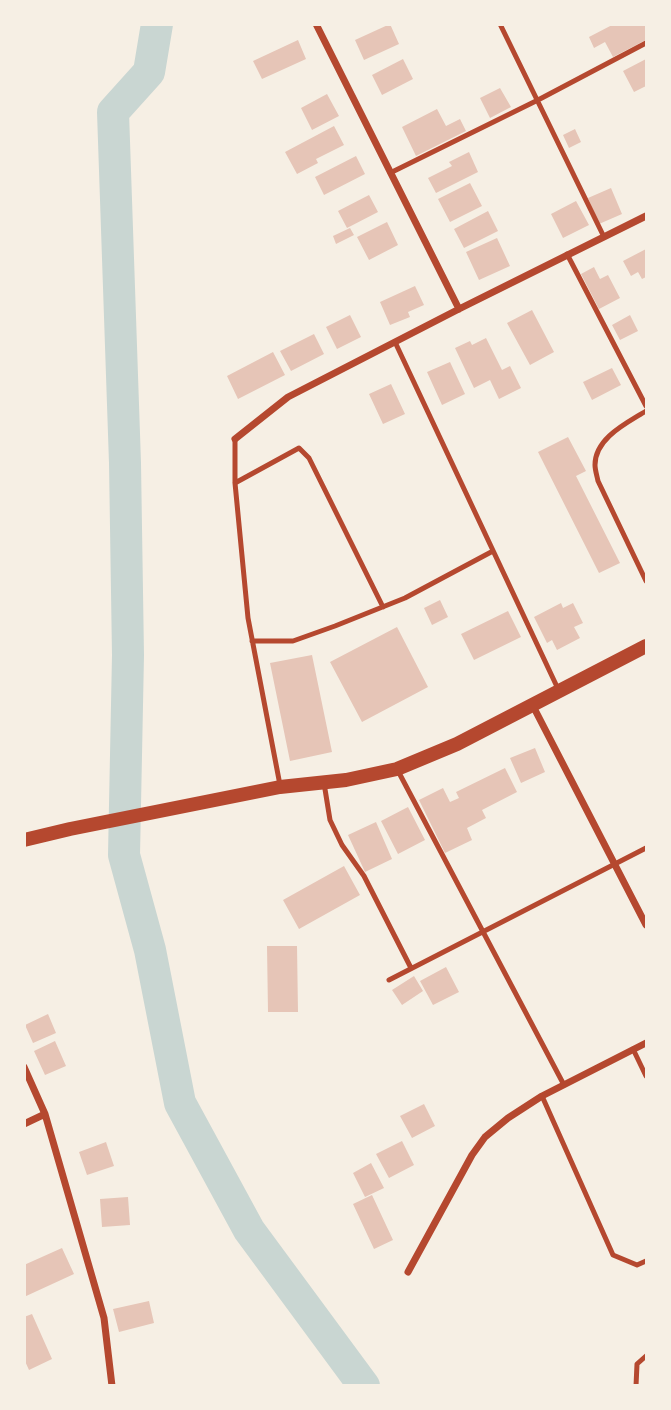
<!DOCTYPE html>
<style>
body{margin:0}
#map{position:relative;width:671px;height:1410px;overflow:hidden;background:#f6efe4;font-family:Figtree,sans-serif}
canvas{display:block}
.frame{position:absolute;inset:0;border:26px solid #f6efe4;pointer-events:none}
</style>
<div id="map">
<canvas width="671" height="1410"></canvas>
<div class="frame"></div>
</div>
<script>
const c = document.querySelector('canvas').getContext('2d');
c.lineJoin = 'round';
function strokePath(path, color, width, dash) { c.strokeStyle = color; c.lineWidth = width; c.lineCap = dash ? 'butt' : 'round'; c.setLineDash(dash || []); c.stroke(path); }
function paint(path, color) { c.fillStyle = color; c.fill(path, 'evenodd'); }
strokePath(new Path2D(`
 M157 24 149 72 113 112 125 463 128 655 124 855 150 950 180 1103 249 1230 364 1386`), '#c9d6d2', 32);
paint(new Path2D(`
 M390 24 399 44 364 60 355 40Z
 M614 24H646V40L613 57 605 42 594 48 589 37Z
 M298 40 306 59 262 79 253 61Z
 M403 59 413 79 382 95 372 75Z
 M646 59V86L634 92 623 71Z
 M500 88 511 107 490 118 480 98Z
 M327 94 339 116 312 130 301 108Z
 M437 109 446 126 460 119 466 131 416 156 402 127Z
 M334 126 344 145 316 159 318 163 297 174 285 152Z
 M575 129 581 142 569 148 563 135Z
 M469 152 478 172 436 193 428 178 452 166 449 162Z
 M356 156 365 174 324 195 315 177Z
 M470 183 482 206 450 222 438 199Z
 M611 188 622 214 599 224 588 198Z
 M369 195 378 212 347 228 338 211Z
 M576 201 589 225 563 238 551 214Z
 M488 211 498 231 464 248 454 229Z
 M387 222 398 245 369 260 357 237Z
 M350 228 354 235 336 244 333 236Z
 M497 238 510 266 479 280 466 252Z
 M646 249V277L642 279 638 272 631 276 623 261Z
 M594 267 600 279 608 275 620 298 599 309 581 274Z
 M415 286 424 305 408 312 410 317 390 325 380 302Z
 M532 310 554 352 530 365 507 323Z
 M350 315 361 337 337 349 326 327Z
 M630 315 638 331 620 340 612 325Z
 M314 334 324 354 291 371 280 351Z
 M486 338 502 370 510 366 521 388 499 399 490 380 474 388 455 348 470 341 472 345Z
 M273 352 285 375 238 399 227 376Z
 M450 362 465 394 442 405 427 372Z
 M612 368 621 385 592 400 583 382Z
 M391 384 405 414 383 424 369 394Z
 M568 437 586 471 576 476 620 563 599 573 538 452Z
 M440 600 448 617 432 625 424 608Z
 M561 603 563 608 573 603 583 623 574 627 580 638 557 650 552 640 547 643 534 617Z
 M508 611 521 637 474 660 461 634Z
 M397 627 428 687 362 722 330 662Z
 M312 655 332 752 290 761 270 663Z
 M535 748 545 772 521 783 510 758Z
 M505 768 517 792 482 810 486 818 467 828 472 840 445 853 419 800 443 788 450 802 459 798 456 792Z
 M408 807 425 840 398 854 381 821Z
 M376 822 392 859 365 872 348 835Z
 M344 866 360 895 299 929 283 900Z
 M267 946H297L298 1012H268Z
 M446 967 459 992 433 1005 420 981Z
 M414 976 423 991 402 1005 392 990Z
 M48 1014 56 1033 33 1043 25 1025Z
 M55 1041 66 1066 45 1075 34 1051Z
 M424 1104 435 1126 412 1138 400 1116Z
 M402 1141 414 1165 389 1178 376 1154Z
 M106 1142 114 1166 87 1175 79 1152Z
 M371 1163 384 1188 365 1197 353 1173Z
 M372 1195 393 1240 374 1249 353 1204Z
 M128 1197 130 1225 102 1227 100 1199Z
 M62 1248 74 1274 24 1297V1265Z
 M149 1301 154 1323 119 1332 113 1309Z
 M32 1314 52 1359 29 1370 24 1359V1317Z`), '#e6c5b7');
strokePath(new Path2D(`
 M500 24 604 237
 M390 173 538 100 646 43
 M567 254 646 406
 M395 342 559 691
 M646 411C627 423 595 438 595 465 595 470 597 476 598 481L646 581
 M235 439V483L248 618 280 785
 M235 483 299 448 309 458 383 607
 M252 641H293L335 626 405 598 493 551
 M397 769 564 1085
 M324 783 330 820 342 845 364 876 411 968
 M389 980 646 848
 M633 1049 646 1076
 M542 1096 613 1255 637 1265 646 1261
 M636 1386 637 1364 646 1356`), '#b5482f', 5);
strokePath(new Path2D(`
 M316 24 459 309
 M235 439 288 397 459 309 646 216
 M533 706 646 925
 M24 1067 45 1114 104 1318 112 1386
 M24 1124 45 1114
 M408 1272 472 1155 485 1137 508 1118 542 1096 646 1043`), '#b5482f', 7);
strokePath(new Path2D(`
 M24 840 70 829 280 787 346 780 397 769 457 744 646 646`), '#b5482f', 14);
</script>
